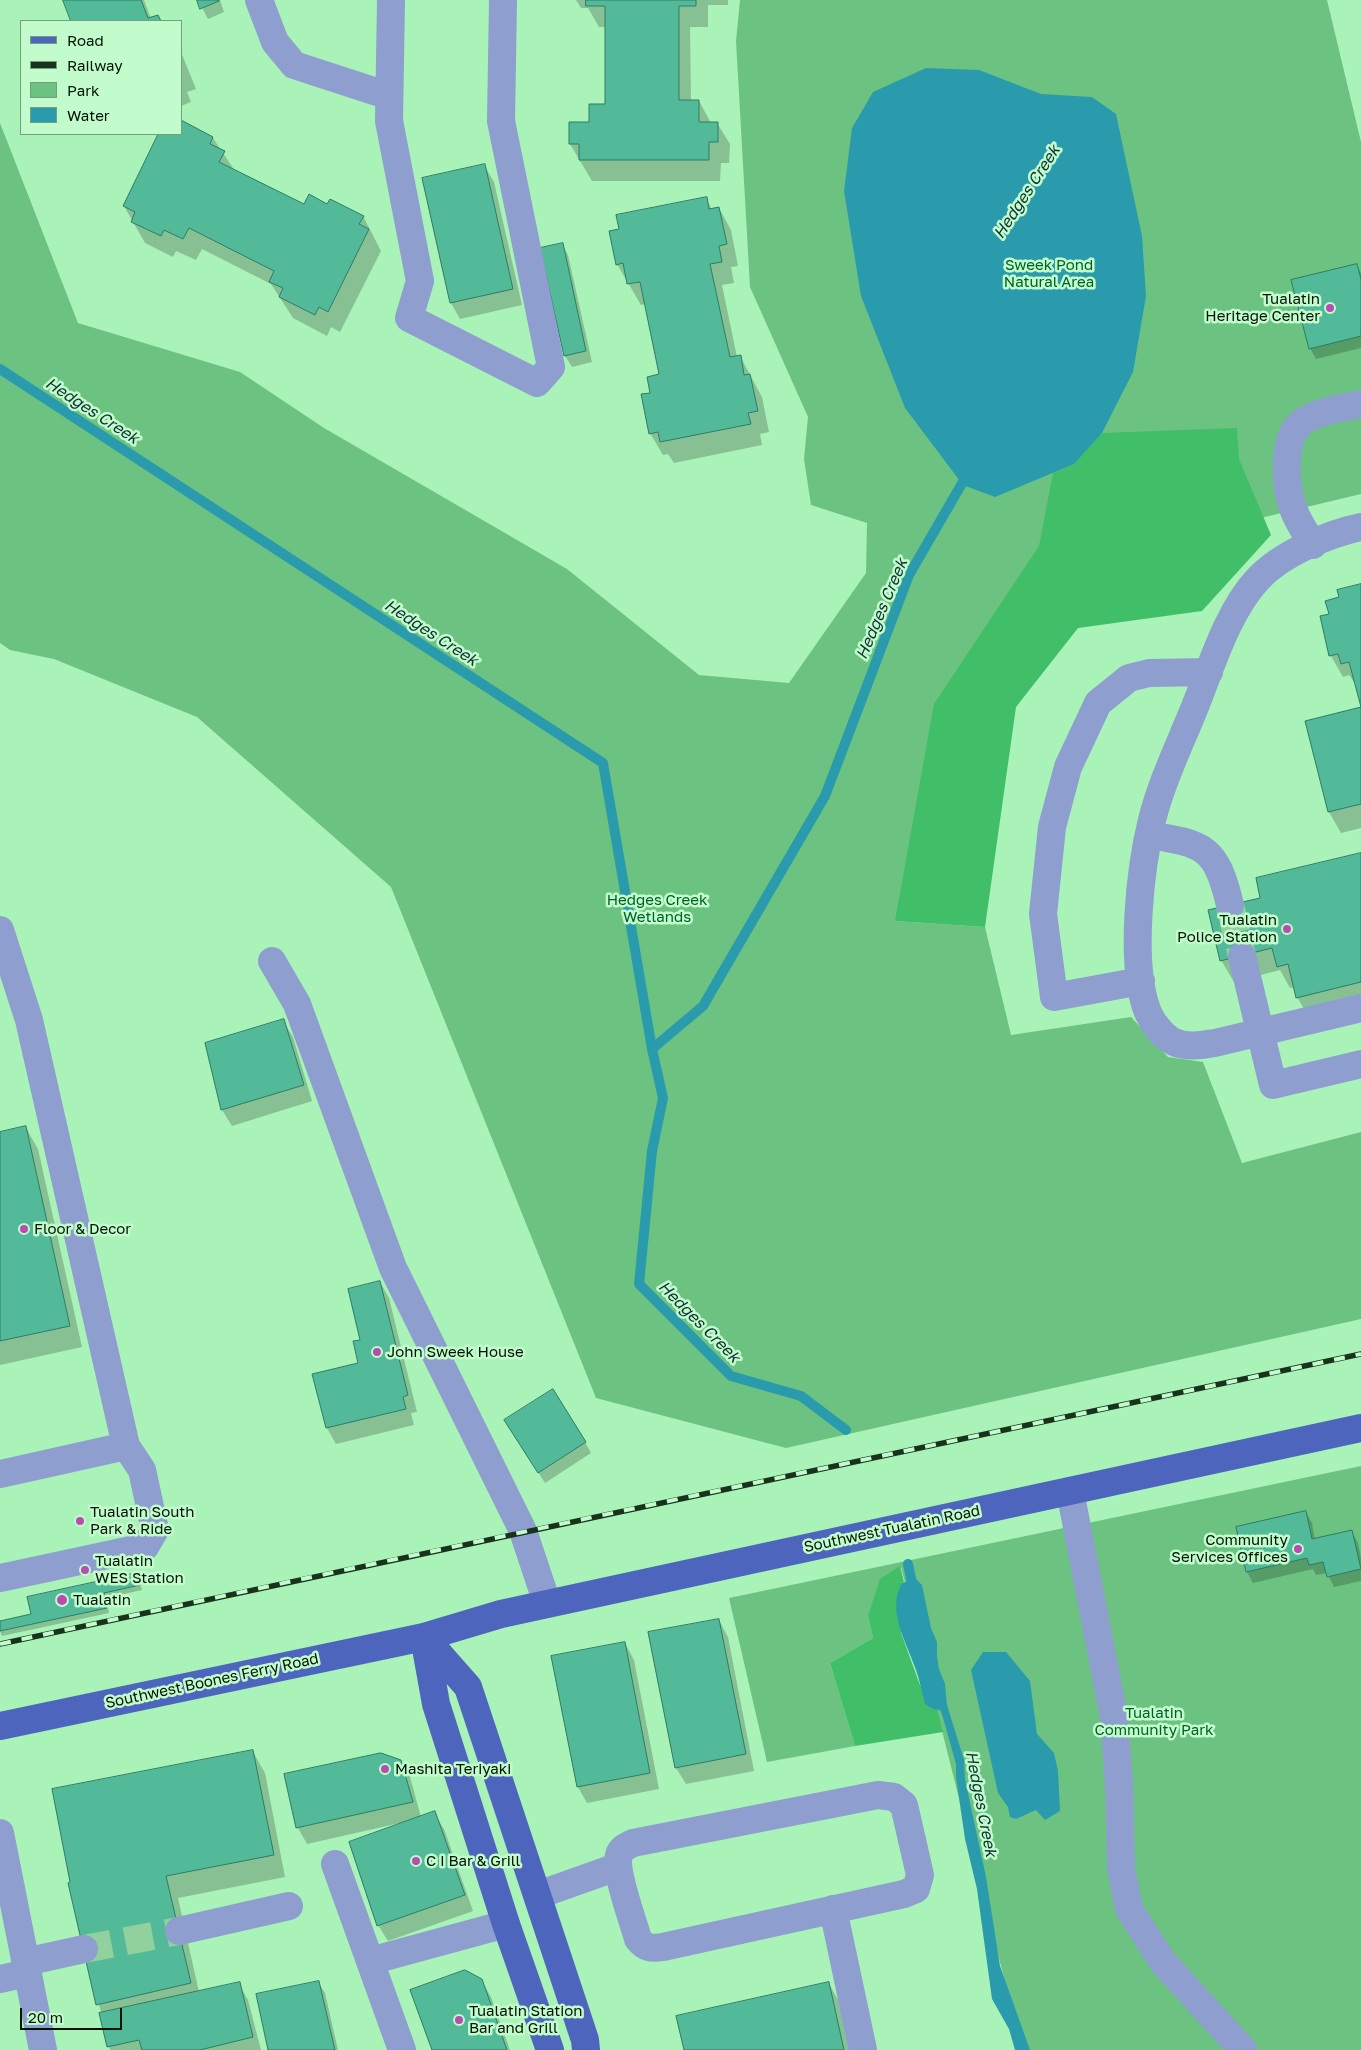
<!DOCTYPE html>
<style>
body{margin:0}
#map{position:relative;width:1361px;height:2050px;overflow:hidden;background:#a9f2b8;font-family:"Golos Text",sans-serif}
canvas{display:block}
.legend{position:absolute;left:20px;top:20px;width:162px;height:115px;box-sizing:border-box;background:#c2fccd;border:1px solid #749f7c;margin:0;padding:6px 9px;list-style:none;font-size:15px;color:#001302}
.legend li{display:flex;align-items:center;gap:10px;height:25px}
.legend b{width:25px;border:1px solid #749f7c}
.scale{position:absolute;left:20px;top:2008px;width:102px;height:22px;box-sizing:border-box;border:2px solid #001302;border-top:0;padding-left:6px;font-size:15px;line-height:18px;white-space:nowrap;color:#001302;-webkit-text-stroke:4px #c2fccd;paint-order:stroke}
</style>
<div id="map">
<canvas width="1361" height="2050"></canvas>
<ul class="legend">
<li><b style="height:6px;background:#4e65be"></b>Road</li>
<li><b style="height:6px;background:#18321c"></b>Railway</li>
<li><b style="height:14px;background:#6cc381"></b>Park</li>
<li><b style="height:14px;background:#2a9bac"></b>Water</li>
</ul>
<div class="scale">20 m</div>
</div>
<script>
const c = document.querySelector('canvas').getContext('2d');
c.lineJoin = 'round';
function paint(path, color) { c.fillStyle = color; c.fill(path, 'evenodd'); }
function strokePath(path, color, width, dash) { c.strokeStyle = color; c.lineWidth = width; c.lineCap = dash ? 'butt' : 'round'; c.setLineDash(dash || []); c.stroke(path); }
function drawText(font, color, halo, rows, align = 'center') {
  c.font = font + ' "Golos Text",sans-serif'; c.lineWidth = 5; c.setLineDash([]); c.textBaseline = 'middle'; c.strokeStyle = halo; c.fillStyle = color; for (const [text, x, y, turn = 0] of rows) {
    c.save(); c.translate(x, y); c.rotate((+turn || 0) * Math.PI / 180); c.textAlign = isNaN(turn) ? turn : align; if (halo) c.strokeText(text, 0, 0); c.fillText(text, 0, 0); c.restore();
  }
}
paint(new Path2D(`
 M740 0H1327L1361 142V494L1227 526 1098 545 895 921 985 927 1011 1035 1131 1017 1168 1057 1203 1062 1242 1163 1361 1132V1319L786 1448 596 1398 391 887 197 717 54 659 10 650 0 643V123L78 323 240 372 324 428 567 569 699 675 789 683 866 573 867 523 811 505 804 459 808 417 750 287 736 41Z
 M1361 1466V2050H1022L901 1567 868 1616 873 1638 830 1663 855 1746 767 1762 729 1598Z`), '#6cc381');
paint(new Path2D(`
 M1237 428 1239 459 1271 535 1202 611 1078 628 1016 707 985 927 895 921 934 704 1039 546 1053 473 1074 464 1102 433Z
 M900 1566 904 1582 902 1583 901 1633 920 1685 933 1709H937L943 1732 855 1746 830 1663 873 1638 868 1616 880 1579Z`), '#40be68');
paint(new Path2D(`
 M926 68 979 70 1041 94 1092 97 1116 114 1142 236 1146 296 1133 372 1102 433 1074 464 995 497 963 485 905 408 861 296 844 191 852 128 873 92Z
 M916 1579 922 1585 931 1628 937 1642V1656L939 1669 945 1684 947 1705 964 1760 965 1779 986 1877 1000 1966 1030 2050H1015L1009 2029 992 1999 977 1889 965 1839 956 1777V1764L942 1714 940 1710 933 1709 925 1704C922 1693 920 1681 916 1670 907 1643 886 1611 902 1583Z
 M983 1652H1006L1030 1681 1037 1734 1054 1753 1058 1771 1060 1811 1045 1820 1036 1810 1016 1819 1010 1817 1008 1807 998 1793 971 1670Z`), '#2a9bac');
paint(new Path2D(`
 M64 0H144L151 19 158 16 161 21H72Z
 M198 0H220L224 12 208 19Z
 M576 0H728V5H708V27H690L691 101H699L711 123H717L730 144 729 163H721L720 181H592L570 144 607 105 606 27H599L588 8H581Z
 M181 52 196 89 187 92 191 102 181 106Z
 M160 134 213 138 235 171 305 206 328 205 363 216 381 251 340 332 331 327 327 336 293 318 271 284 202 249 196 260 176 251 173 257 145 243 124 206Z
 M484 165 494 182 522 305 460 319 451 303Z
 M706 198 712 210 719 208 731 230 738 266 731 267 734 283 722 285 737 357 740 356 762 397 769 432 760 434 762 445 674 463 668 454 663 455 650 433 652 393 660 375 646 304 641 305 617 264Z
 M562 244 568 255 592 362 572 367 565 356 541 249Z
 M1357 265 1361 273V348L1316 359 1310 348Z
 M1361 585V704L1356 685 1349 675 1343 677 1331 656 1330 615 1341 598Z
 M1361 708V828L1341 833 1329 812 1307 722Z
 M1361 854V1006L1310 1019 1297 997 1295 987 1290 988 1280 970 1234 982 1221 960Z
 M283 1021 293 1037 312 1101 232 1126 222 1110 207 1044Z
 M26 1128 38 1149 82 1347 0 1365V1133Z
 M380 1282 389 1298 417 1412 411 1413 414 1425 336 1444 327 1428 360 1363 362 1341Z
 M512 1431 585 1442 591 1453 545 1483Z
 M1306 1512 1312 1523 1315 1540 1352 1532 1358 1543 1361 1557V1581L1334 1587 1327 1573 1316 1575 1313 1569 1253 1583 1247 1572 1237 1528Z
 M137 1575 142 1590 106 1598 109 1613 2 1636 0 1631V1622L32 1615Z
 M719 1620 728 1637 754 1771 686 1784 676 1768 650 1633Z
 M625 1643 634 1660 659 1789 587 1803 578 1787Z
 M253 1752 265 1773 285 1877 178 1898 199 1992 239 1984 248 2000 261 2050H110L70 1884Z
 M400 1761 410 1777 421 1817 434 1813 444 1829 473 1911 388 1941 378 1925 400 1823 307 1844 298 1828 285 1774Z
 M481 1980 491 1997 510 2050H433Z
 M318 1982 325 1993 338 2050H270Z
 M829 1984 841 2005 851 2050H685Z`), '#0003');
strokePath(new Path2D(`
 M0 369 603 763 652 1049 663 1098 652 1151 639 1284 731 1376 801 1396 846 1430
 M652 1049 703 1006 825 796 909 575 968 473
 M908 1564 914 1593`), '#2a9bac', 10);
const building = new Path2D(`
 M63 0H141L148 18 158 15 161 21H71Z
 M197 0H219V1L200 9Z
 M586 0H696V6H679V100H699V122H718V142H709V160H579V144H569V122H589V104H605V6H586Z
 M181 120 213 137 210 144 225 151 219 162 304 204 309 194 327 204 330 199 364 216 359 224 369 229 328 312 319 307 315 315 279 297 283 288 269 282 274 271 189 228 183 239 164 230 161 236 131 222 135 212 123 206 158 134H181Z
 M485 164 513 289 450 303 422 178Z
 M707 197 709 209 719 207 727 244 719 246 722 262 710 264 730 357 741 355 744 375 750 374 758 411 748 413 751 424 660 442 658 432 649 434 641 394 650 393 647 377 659 374 640 282 627 284 623 263 616 265 609 231 619 229 616 215Z
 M563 243 586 351 564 356 540 248Z
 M1357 264 1361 279V336L1309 349 1291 280Z
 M1361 584V804L1328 812 1305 721 1361 707 1349 662 1341 664 1338 654 1329 656 1320 616 1329 614 1325 601 1339 597 1337 590Z
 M1361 853V982L1296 998 1288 964 1277 967 1272 948 1220 961 1208 910 1260 898 1256 878Z
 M284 1019 304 1085 221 1110 205 1043Z
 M26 1126 70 1326 0 1341V1132Z
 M380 1281 408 1395 403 1397 406 1409 326 1428 312 1374 358 1363 353 1341 360 1340 348 1289Z
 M553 1389 586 1442 538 1473 504 1420Z
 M1306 1511 1312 1539 1352 1530 1361 1569 1327 1577 1323 1562 1309 1565 1307 1558 1246 1572 1236 1527Z
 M137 1573 140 1585 104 1593 107 1608 0 1631V1621L31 1614 27 1597Z
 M719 1619 746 1754 675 1768 648 1632Z
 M625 1642 650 1773 577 1787 551 1656Z
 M253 1750 274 1855 166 1876 191 1983 96 2005 68 1883 70 1882 52 1789Z
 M381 1753 401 1760 413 1802 296 1828 284 1774Z
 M435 1811 465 1895 377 1926 349 1842Z
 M465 1970 482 1979 507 2050H432L410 1990Z
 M319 1981 335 2050H268L256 1994Z
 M240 1982 253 2037 200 2050H142L139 2040 107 2047 99 2013Z
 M829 1982 844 2050H684L676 2016Z`);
paint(building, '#52b999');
strokePath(building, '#2d7c64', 1);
strokePath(new Path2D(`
 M1230 905 1242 956
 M84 1949 179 1931`), '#90d19d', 28, [28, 14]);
strokePath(new Path2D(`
 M259 0 275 42 294 65 389 96
 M391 0 389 121 420 281 409 318 537 383 551 367 501 121 503 0
 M1361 527C1328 534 1281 554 1258 579 1226 613 1210 671 1192 714 1178 748 1161 784 1152 820 1140 868 1130 960 1146 1007 1150 1020 1162 1036 1174 1042 1187 1048 1202 1045 1215 1043L1361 1008
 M1313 545C1306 534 1299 523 1294 511 1285 489 1281 438 1302 422 1317 411 1343 408 1361 404
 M1149 835C1205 844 1216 847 1230 905
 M0 930 29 1020 126 1446 142 1470 155 1530 145 1547 0 1578
 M1242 956 1273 1085 1361 1064
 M272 961 297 1004 393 1268 523 1531 547 1603
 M1141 981 1054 997 1043 914 1052 827 1068 767 1098 703 1129 678 1149 673 1209 672
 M0 1474 126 1446
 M1070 1491 1114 1717 1119 1784 1121 1868 1129 1909 1163 1962 1243 2050
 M878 1795 894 1797 904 1805 920 1875 916 1889 904 1894 663 1947C651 1949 645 1948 638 1939 633 1921 614 1870 619 1855 621 1848 627 1846 633 1843Z
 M0 1833 43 2050
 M335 1864 402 2050
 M538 1895 617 1867
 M833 1909 863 2050
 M179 1931 289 1906
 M370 1961 506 1924
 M25 1962 84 1949
 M0 1979 27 1973`), '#8e9ecf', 28);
strokePath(new Path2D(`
 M424 1637 468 1687 585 2040 586 2050
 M424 1637 436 1704 506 1924 550 2050
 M0 1726 424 1637 501 1614 1361 1428`), '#4e65be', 28);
const rail = new Path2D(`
 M0 1644C453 1546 907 1451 1361 1354`);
strokePath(rail, '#18321c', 5.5);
strokePath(rail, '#c2fccd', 4, [11]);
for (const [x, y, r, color] of [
 [1330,308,5,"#b64daf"],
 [1287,929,5,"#b64daf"],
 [24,1229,5,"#b64daf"],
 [377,1352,5,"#b64daf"],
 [80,1521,5,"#b64daf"],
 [1298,1549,5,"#b64daf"],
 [85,1570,5,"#b64daf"],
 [62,1600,6,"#b64daf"],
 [385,1769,5,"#b64daf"],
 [416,1861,5,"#b64daf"],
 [459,2020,5,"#b64daf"]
]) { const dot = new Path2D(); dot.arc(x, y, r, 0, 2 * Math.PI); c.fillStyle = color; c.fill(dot); strokePath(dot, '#c2fccd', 2); }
drawText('15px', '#005f28', '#c2fccd', [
 ["Sweek Pond",1049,265],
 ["Natural Area",1049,282],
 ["Hedges Creek",657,900],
 ["Wetlands",657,917],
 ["Tualatin",1154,1713],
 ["Community Park",1154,1730]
]);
drawText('15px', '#001302', '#c2fccd', [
 ["Tualatin",1320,299,"right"],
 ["Heritage Center",1320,316,"right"],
 ["Tualatin",1277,920,"right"],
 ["Police Station",1277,937,"right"],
 ["Floor & Decor",34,1229],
 ["John Sweek House",387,1352],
 ["Tualatin South",90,1512],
 ["Park & Ride",90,1529],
 ["Community",1288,1540,"right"],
 ["Services Offices",1288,1557,"right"],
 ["Tualatin",95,1561],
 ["WES Station",95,1578],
 ["Tualatin",73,1600],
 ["Mashita Teriyaki",395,1769],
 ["C I Bar & Grill",426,1861],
 ["Tualatin Station",469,2011],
 ["Bar and Grill",469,2028]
], 'left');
drawText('15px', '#001302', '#c2fccd', [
 ["Southwest Tualatin Road",892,1529,-12],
 ["Southwest Boones Ferry Road",212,1681,-12]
]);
drawText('italic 16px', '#103136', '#c2fccd', [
 ["Hedges Creek",1027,192,-57],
 ["Hedges Creek",92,411,33],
 ["Hedges Creek",882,609,-67],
 ["Hedges Creek",431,633,33],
 ["Hedges Creek",699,1322,45],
 ["Hedges Creek",981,1804,79]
]);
</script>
